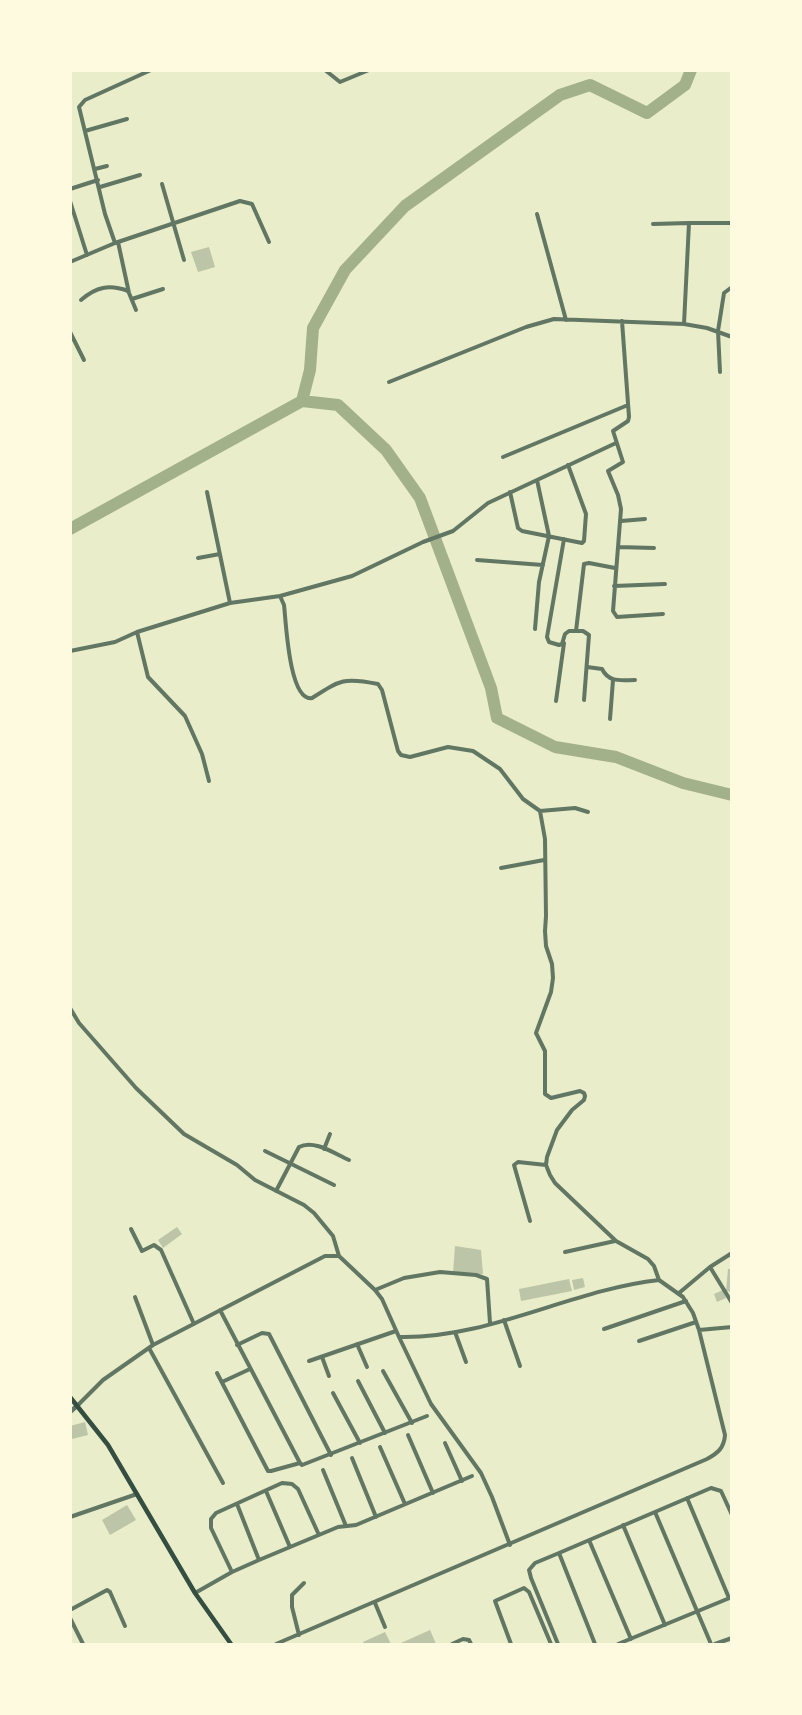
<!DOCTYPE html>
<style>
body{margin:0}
#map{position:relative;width:802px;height:1715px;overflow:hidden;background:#e9edc9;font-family:"Times New Roman",serif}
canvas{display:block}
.frame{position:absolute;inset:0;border:72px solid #fefae0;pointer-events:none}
</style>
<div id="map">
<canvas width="802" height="1715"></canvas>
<div class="frame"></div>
</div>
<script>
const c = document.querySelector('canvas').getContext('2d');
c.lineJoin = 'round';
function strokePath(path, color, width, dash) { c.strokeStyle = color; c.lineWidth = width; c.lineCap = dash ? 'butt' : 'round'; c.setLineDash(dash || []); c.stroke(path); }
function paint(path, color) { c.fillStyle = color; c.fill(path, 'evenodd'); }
strokePath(new Path2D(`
 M691 70 685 85 647 113 590 85 560 95 405 206 345 270 313 328 310 370 302 401 338 405 386 450 420 498 491 688 497 718 555 747 616 757 683 783 732 795
 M70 529 302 401`), '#a3b18a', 12);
paint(new Path2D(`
 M209 247 215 267 198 272 191 252Z
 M177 1227 182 1234 163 1248 158 1240Z
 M455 1246 481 1250 483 1274 453 1273Z
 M728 1269H732V1292L726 1291Z
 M583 1278 585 1287 574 1290 572 1280Z
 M569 1279 572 1291 521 1301 519 1289Z
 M723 1290 726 1298 717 1302 714 1294Z
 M85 1422 88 1435 72 1439 70 1426Z
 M127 1505 136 1520 110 1535 102 1520Z
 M430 1630 436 1644H402L401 1643Z
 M385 1632 391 1644H364L363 1642Z`), '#bcc5a7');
strokePath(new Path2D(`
 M325 70 340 82 369 70
 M85 131 127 119
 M95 169 107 166
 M162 184 184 260
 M100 187 140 175
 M70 189 98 180
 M70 201 87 255
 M537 214 566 320
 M689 223H732
 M653 224 689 223 684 324
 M118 242 129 293 136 310
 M115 243 105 214 79 107 85 100 151 70
 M70 262 115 243 240 201 252 204 269 242
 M132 299 163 289
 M81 300C96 287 109 284 128 291
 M622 321 629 417 628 421 613 431 623 462 608 471 618 495 621 509 613 611 617 617 663 614
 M70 332 84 360
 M720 372 718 331 724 293 732 287
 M389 382 526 327 554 319 684 324 707 328 732 337
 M503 457 628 405
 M207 492 230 603
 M510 492 518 528 522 531 582 543 584 541 586 514 568 465
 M621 521 645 519
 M564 539 547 637 549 642 559 645 562 644 565 634 569 631H583L589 635 584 700
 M618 547 654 548
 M198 558 220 554
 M477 560 543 565
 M614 586 665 584
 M280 596 352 576 423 542 453 531 488 503 616 443
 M535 629 539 582 549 536 537 480
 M576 631 584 564 589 563 615 568
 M137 632 148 677 185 716 202 754 209 781
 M70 651 115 642 137 632 230 603 280 596 284 605C286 621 289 702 312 698 340 680 344 677 378 684L382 690 398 751 401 755 410 757 448 747 473 751 500 769 523 799 540 811 545 839 546 916 545 931 546 946 552 964 553 978 551 992 536 1033 545 1051V1094L551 1098 580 1091 584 1093 585 1096 584 1100 572 1110 557 1130 547 1157 546 1165 550 1175 555 1183 616 1241 648 1259 654 1266 659 1280
 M587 667 602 669C609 683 621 680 635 680
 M556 701 564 643
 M610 719 613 680
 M540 811 575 808 588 812
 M501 868 544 860
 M70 1008 79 1023 136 1088 184 1134 237 1165 255 1180 304 1205 314 1213 333 1236 339 1256
 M324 1149 330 1134
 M265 1151 334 1185
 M276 1191 299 1147C314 1139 335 1154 349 1160
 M530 1221 514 1165 518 1162 546 1165
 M131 1229 142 1251 154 1245 161 1250 194 1324
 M565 1252 615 1241
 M710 1267 732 1253
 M375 1290 404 1278 440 1272 476 1275 487 1279 490 1323
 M679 1293 710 1267 732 1303
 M135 1297 153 1345
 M220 1310 300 1463 302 1465 427 1416
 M504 1320 520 1366
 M604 1329 686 1301
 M455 1332 466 1362
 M399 1337 431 1404 481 1473 492 1497 510 1545
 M639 1341 696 1322
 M357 1344 367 1367
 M237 1345 262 1333 269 1334 331 1455
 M149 1348 223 1483
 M322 1357 329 1376
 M309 1361 396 1331
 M383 1371 412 1423
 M217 1373 268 1471H271L300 1463
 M358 1381 385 1433
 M222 1382 250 1369
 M333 1393 360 1443
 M78 1405 103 1380 153 1345 325 1256H339L375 1290 382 1299 399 1337C489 1339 570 1290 659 1280L683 1297 693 1313 699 1330 732 1327
 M408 1435 433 1493
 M445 1443 462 1481
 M380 1447 405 1504
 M352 1458 376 1517
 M323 1470 346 1526
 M266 1491 290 1547
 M687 1498 729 1598
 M237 1504 259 1560
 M655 1512 711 1644
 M70 1517 137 1494
 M623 1525 665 1625
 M589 1540 631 1639
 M232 1572 211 1528V1519L216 1513 282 1483 292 1484 298 1489 319 1535
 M195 1593 232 1572 259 1560 338 1527 356 1525 472 1476
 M375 1603 385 1627
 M70 1610 107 1590 110 1592 125 1626
 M70 1618 83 1644
 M299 1635 292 1607V1595L304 1583
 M276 1644 707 1459C718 1453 724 1448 725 1435L699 1330
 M452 1644 463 1639 469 1640 471 1644
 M511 1644 495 1601 524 1588 529 1592 551 1644
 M558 1644 531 1578 529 1570 535 1563 559 1553
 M595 1644 559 1553 711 1488 721 1491 732 1515
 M618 1644 732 1597
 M715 1644 732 1638`), '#617663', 4);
strokePath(new Path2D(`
 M70 1412 78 1405`), '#617663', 4.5);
strokePath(new Path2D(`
 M70 1397 108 1445 195 1593 231 1644`), '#344e41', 4.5);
</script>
